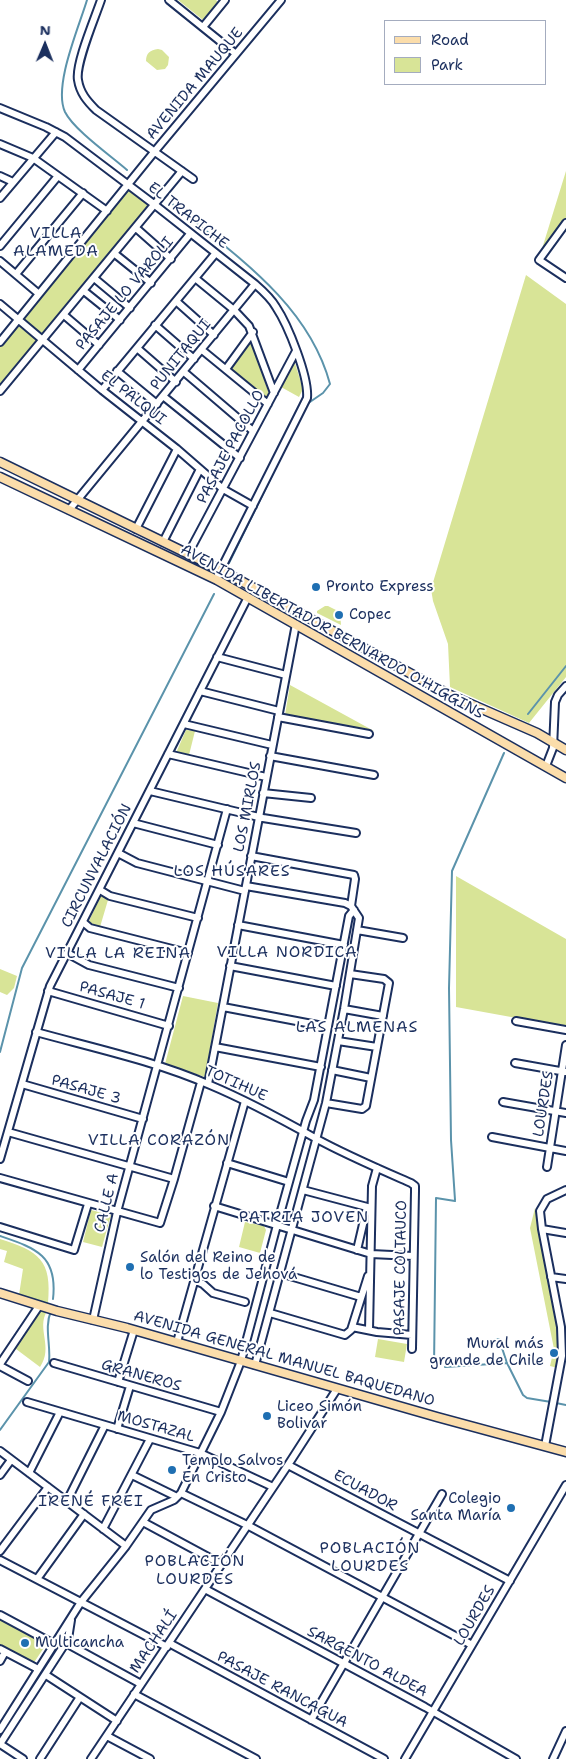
<!DOCTYPE html>
<meta charset="utf-8">
<style>
body{margin:0}
#map{position:relative;width:566px;height:1759px;overflow:hidden;background:#fff;font-family:"Shantell Sans",sans-serif}
canvas{display:block}
.legend{position:absolute;left:384px;top:20px;width:162px;height:65px;box-sizing:border-box;background:#fff;border:1px solid #a4acbf;margin:0;padding:6px 9px;list-style:none;font-size:15px;color:#1b2f5e}
.legend li{display:flex;align-items:center;gap:10px;height:25px}
.legend b{width:25px;border:1px solid #a4acbf}
.north{position:absolute;left:20px;top:20px;width:50px;height:50px;-webkit-text-stroke:4px #fff;paint-order:stroke;rotate:1deg;font-size:14px;font-weight:700;line-height:20px;text-align:center;color:#1b2f5e}
.north::after{content:'';display:block;margin:auto;width:18px;height:22px;background:#1b2f5e;clip-path:polygon(50% 0,100% 100%,50% 72%,0 100%)}
</style>
<div id="map">
<canvas width="566" height="1759"></canvas>
<ul class="legend">
<li><b style="height:6px;background:#fbddab"></b>Road</li>
<li><b style="height:14px;background:#d8e497"></b>Park</li>
</ul>
<div class="north">N</div>
</div>
<script>
const c = document.querySelector('canvas').getContext('2d');
c.lineJoin = 'round';
function paint(path, color) { c.fillStyle = color; c.fill(path, 'evenodd'); }
function strokePath(path, color, width, dash) { c.strokeStyle = color; c.lineWidth = width; c.lineCap = dash ? 'butt' : 'round'; c.setLineDash(dash || []); c.stroke(path); }
function drawText(font, color, halo, rows, align = 'center') {
  c.font = font + ' "Shantell Sans",sans-serif'; c.lineWidth = 4; c.setLineDash([]); c.textBaseline = 'middle'; c.strokeStyle = halo; c.fillStyle = color; for (const [text, x, y, turn = 0] of rows) {
    c.save(); c.translate(x, y); c.rotate((+turn || 0) * Math.PI / 180); c.textAlign = isNaN(turn) ? turn : align; if (halo) c.strokeText(text, 0, 0); c.fillText(text, 0, 0); c.restore();
  }
}
paint(new Path2D(`
 M178 0H216L218 2 203 20Z
 M158 49 162 50 169 57 168 65 165 69 157 70 146 61C146 53 150 50 158 49Z
 M566 171V218L541 252Z
 M130 189 152 206 0 389V344Z
 M526 275 566 304V677L529 723 450 687 448 644 433 601 431 589Z
 M251 340 269 394 265 400 229 369Z
 M294 360 303 389 299 397 281 387Z
 M325 606H328L340 612 341 625 317 613V611Z
 M290 685 374 731 285 715Z
 M186 730 195 731 189 755 176 753Z
 M456 876 566 939V1027L456 1007Z
 M101 895 108 900 100 927 92 924 89 921Z
 M0 969 17 976 14 988 7 995 0 992Z
 M183 996 218 1003 205 1077 165 1064Z
 M535 1208 558 1328 560 1344 558 1368 550 1366 554 1349 530 1228Z
 M91 1210 111 1215 102 1247 83 1242Z
 M245 1222 264 1226 266 1230 260 1253 239 1247Z
 M0 1239C39 1251 52 1260 48 1303L19 1295 23 1269 4 1262 7 1251 0 1249Z
 M38 1308 47 1311C36 1329 54 1347 40 1367L12 1346Z
 M378 1339 407 1344 404 1362 375 1357Z
 M0 1618 47 1643 33 1664 0 1646Z`), '#d8e497');
strokePath(new Path2D(`
 M87 0C79 27 53 86 65 112 74 130 111 156 127 170
 M170 202C232 253 308 302 330 384L323 393 307 404
 M229 563 284 451
 M528 714 566 666
 M0 1052 22 968 214 594
 M455 1200 451 1140 449 988 452 871 504 753
 M0 1236C35 1248 58 1255 53 1299
 M490 1341 499 1339 507 1363 523 1395 527 1398 551 1402
 M445 1367 507 1363
 M434 1368 436 1198 455 1201
 M556 1403 566 1405
 M0 1430 49 1362C51 1345 44 1327 51 1311`), '#5b93ab', 2);
const minor = new Path2D(`
 M101 0C95 18 75 64 78 80 80 93 87 101 96 110L193 179
 M169 0 236 54
 M203 27 225 0
 M0 108 46 127 65 137 155 205 255 284C263 291 271 298 276 307 288 325 309 377 307 398L218 575 217 580
 M0 144 33 158 107 211
 M0 176 13 182
 M0 198 56 132
 M566 223 539 260 566 278
 M136 228 171 259
 M0 246 58 176
 M115 254 151 283
 M0 261 39 294
 M16 274 83 193
 M94 278 130 308
 M195 278 234 310 249 326 274 393
 M84 291 120 320
 M176 301 214 335
 M0 304 102 390 177 449 223 489 253 506
 M64 315 99 345
 M155 325 194 359
 M0 342 155 151 281 0
 M137 348 176 382
 M202 350 268 404
 M226 369 253 332
 M78 370 190 234
 M117 371 157 404
 M184 372 253 431
 M102 390 215 254
 M0 391 182 171
 M163 396 240 458
 M69 510 255 284
 M136 529 177 449
 M163 542 200 469
 M188 554 296 351
 M217 657 286 675
 M200 691 279 711
 M278 717 369 734
 M184 724 272 745
 M168 754 266 777
 M270 756 374 775
 M546 766 553 748 555 702 558 695 566 686
 M150 791 263 818 356 833
 M263 793 311 798
 M133 823 218 845
 M118 853 137 863 245 891
 M251 856 354 875 355 879 351 906
 M246 886 345 903 351 906 359 918 344 1009 326 1103 255 1365
 M100 890 110 896 198 918
 M83 922 90 928 188 953
 M238 925 344 945
 M357 930 403 938
 M67 953 89 965 179 988
 M230 966 336 986
 M48 991 169 1026
 M223 1007 328 1027
 M344 1009 383 1016
 M516 1021 566 1030
 M36 1032C94 1048 155 1061 210 1085 246 1100 281 1119 315 1138 346 1155 379 1169 411 1183L415 1186V1191L412 1349
 M338 1041 377 1047
 M215 1047 321 1067
 M515 1063 566 1072
 M332 1070 371 1078
 M22 1084 143 1119
 M208 1084 296 624
 M503 1102 566 1113
 M326 1103 362 1109 366 1106 389 983 384 979 350 974
 M8 1132 174 1179
 M492 1137 566 1151
 M0 1159 50 986 248 597
 M227 1163 289 1182
 M547 1167 566 1045
 M0 1178 160 1223 174 1179 201 1082
 M303 1190 371 1208
 M214 1206 371 1254 413 1256
 M0 1227 74 1250 88 1204
 M542 1229 566 1233
 M357 1250 367 1207
 M280 1273 361 1297
 M551 1277 566 1279
 M194 1280 203 1284 213 1293 245 1302
 M270 1313 345 1335 351 1330 368 1276
 M93 1320 117 1212 227 809
 M352 1327 377 1332 412 1335
 M369 1330 372 1186 377 1168
 M177 1342 245 1101
 M54 1363 221 1412
 M0 1364 39 1306
 M0 1366 28 1381
 M118 1382 134 1330
 M27 1402 200 1453 273 1487
 M117 1429 130 1386
 M545 1446 562 1356 561 1327 542 1229 540 1211 547 1199 566 1190
 M0 1451 126 1546
 M288 1465 510 1581
 M29 1473 60 1412
 M0 1475 11 1460
 M132 1475 177 1497
 M181 1493 247 1525 472 1645
 M67 1501 105 1425
 M143 1522 221 1564
 M103 1529 150 1439
 M0 1551 48 1487
 M0 1560 167 1647
 M37 1579 84 1514
 M205 1589 425 1707 516 1759
 M0 1615 54 1644
 M66 1643 141 1684
 M169 1643 384 1759
 M0 1649 38 1669
 M0 1661 5 1652
 M46 1675 117 1721
 M134 1694 256 1759
 M311 1720 442 1494
 M0 1730 81 1602 126 1546 151 1510 174 1500 181 1493 221 1412 241 1361 277 1225 306 1121 314 1100 349 916 354 910
 M107 1736 150 1759
 M0 1744 68 1639 71 1620
 M0 1744 23 1759
 M40 1759 80 1697
 M91 1759 288 1465 337 1389
 M405 1759 566 1485
 M553 1759 566 1731`);
const major = new Path2D(`
 M0 462 221 570 450 695 537 733 566 750
 M0 477 217 580 566 778
 M0 1293 57 1311 127 1328 437 1417 566 1452`);
strokePath(minor, '#1b2f5e', 10);
strokePath(major, '#1b2f5e', 11);
strokePath(minor, '#fff', 6);
strokePath(major, '#fbddab', 8);
for (const [x, y, r, color] of [
 [316,587,5,"#1f6fb2"],
 [339,615,5,"#1f6fb2"],
 [130,1267,5,"#1f6fb2"],
 [554,1353,5,"#1f6fb2"],
 [267,1416,5,"#1f6fb2"],
 [172,1470,5,"#1f6fb2"],
 [511,1508,5,"#1f6fb2"],
 [25,1643,5,"#1f6fb2"]
]) { const dot = new Path2D(); dot.arc(x, y, r, 0, 2 * Math.PI); c.fillStyle = color; c.fill(dot); strokePath(dot, '#fff', 2); }
drawText('15px', '#1b2f5e', '#fff', [
 ["AVENIDA MAUQUE",195,84,-50],
 ["EL TRAPICHE",188,216,38],
 ["PASAJE LO VAROLI",125,294,-50],
 ["PUNITAQUI",181,355,-51],
 ["EL PALQUI",133,398,38],
 ["PASAJE PACOLLO",231,447,-62],
 ["AVENIDA LIBERTADOR BERNARDO O'HIGGINS",332,632,29],
 ["LOS MIRLOS",248,807,-79],
 ["CIRCUNVALACIÓN",97,866,-63],
 ["PASAJE 1",112,996,16],
 ["TOTIHUE",236,1084,24],
 ["PASAJE 3",86,1090,16],
 ["LOURDES",544,1104,-81],
 ["CALLE A",107,1203,-76],
 ["PASAJE COLTAUCO",401,1268,-89],
 ["AVENIDA GENERAL MANUEL BAQUEDANO",284,1359,16],
 ["GRANEROS",141,1376,16],
 ["MOSTAZAL",156,1427,16],
 ["ECUADOR",365,1491,28],
 ["LOURDES",475,1616,-60],
 ["MACHALÍ",154,1642,-56],
 ["SARGENTO ALDEA",367,1662,28],
 ["PASAJE RANCAGUA",282,1690,28]
]);
drawText('15px', '#1b2f5e', '#fff', [
 ["Pronto Express",326,587],
 ["Copec",349,615],
 ["Salón del Reino de",140,1258],
 ["lo Testigos de Jehová",140,1275],
 ["Mural más",544,1344,"right"],
 ["grande de Chile",544,1361,"right"],
 ["Liceo Simón",277,1407],
 ["Bolivar",277,1424],
 ["Templo Salvos",182,1461],
 ["En Cristo",182,1478],
 ["Colegio",501,1499,"right"],
 ["Santa María",501,1516,"right"],
 ["Multicancha",35,1643]
], 'left');
c.letterSpacing = '1px';
drawText('16px', '#1b2f5e', '#fff', [
 ["VILLA",56,234],
 ["ALAMEDA",56,252],
 ["LOS HÚSARES",232,872],
 ["VILLA NORDICA",287,953],
 ["VILLA LA REINA",118,954],
 ["LAS ALMENAS",357,1028],
 ["VILLA CORAZÓN",159,1141],
 ["PATRIA JOVEN",304,1218],
 ["IRENÉ FREI",91,1502],
 ["POBLACIÓN",370,1549],
 ["LOURDES",370,1567],
 ["POBLACIÓN",195,1562],
 ["LOURDES",195,1580]
]);
c.letterSpacing = '0px';
</script>
